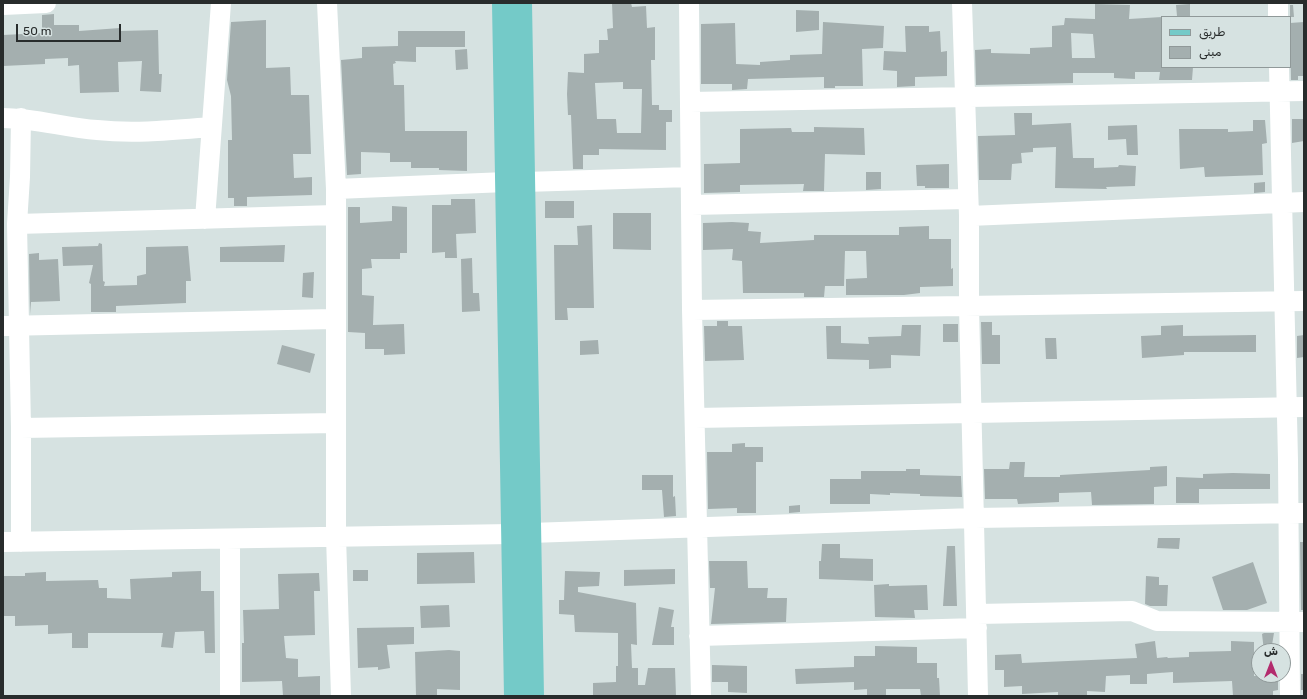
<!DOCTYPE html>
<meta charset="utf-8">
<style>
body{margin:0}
#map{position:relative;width:1307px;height:699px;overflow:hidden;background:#d6e2e1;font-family:Rubik,"Noto Naskh Arabic",sans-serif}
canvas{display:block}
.frame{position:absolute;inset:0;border:4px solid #282c2c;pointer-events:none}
.legend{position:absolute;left:1161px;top:16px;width:130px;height:52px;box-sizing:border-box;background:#d6e2e1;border:1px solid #909999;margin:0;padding:5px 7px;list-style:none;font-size:12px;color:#282c2c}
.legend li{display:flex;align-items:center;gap:8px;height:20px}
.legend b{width:20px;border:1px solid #909999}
.north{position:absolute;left:1251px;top:643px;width:40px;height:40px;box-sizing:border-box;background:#d6e2e1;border:1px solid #909999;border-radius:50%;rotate:0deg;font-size:11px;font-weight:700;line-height:16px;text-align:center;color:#282c2c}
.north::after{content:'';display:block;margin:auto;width:14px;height:18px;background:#b32b6d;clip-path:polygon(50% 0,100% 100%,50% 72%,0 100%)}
.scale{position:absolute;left:16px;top:24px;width:105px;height:18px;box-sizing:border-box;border:2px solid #282c2c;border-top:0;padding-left:5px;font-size:12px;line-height:14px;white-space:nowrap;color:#282c2c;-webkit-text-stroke:3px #d6e2e1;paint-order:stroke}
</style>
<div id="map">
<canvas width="1307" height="699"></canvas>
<div class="frame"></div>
<ul class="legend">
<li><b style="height:5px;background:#74cac8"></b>طريق</li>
<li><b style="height:11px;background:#a4afaf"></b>مبنى</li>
</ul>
<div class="north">ش</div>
<div class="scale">50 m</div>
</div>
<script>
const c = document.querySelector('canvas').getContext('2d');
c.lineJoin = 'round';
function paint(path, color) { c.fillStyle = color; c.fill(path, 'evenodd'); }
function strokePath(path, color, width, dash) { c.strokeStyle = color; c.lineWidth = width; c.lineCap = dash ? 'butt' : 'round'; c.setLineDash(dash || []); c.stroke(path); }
paint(new Path2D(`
 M612 3H631L632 7 646 6 647 28 655 27V60H651L652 105H659V110H672V122H666V150L599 149V155H583V169H573L571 115H568L567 94 568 72 584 73V54L599 53V40H608L607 29 613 28ZM623 82V89H642L641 133H617L616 119H597L595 83Z
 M1095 4 1130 5 1129 19 1162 17V67H1193L1192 80H1159L1160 72H1135V79L1114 78V73H1073V83L976 85 975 50 991 49V53L1030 54V48L1052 47V26L1064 25 1065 18 1095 19ZM1071 33 1093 34 1095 58H1072Z
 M1190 4V16H1177L1176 5Z
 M1290 5H1293L1294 17H1290Z
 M796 10 819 11V30L796 32Z
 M54 14V25H79V31L120 28V31L158 30 159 74H162L161 92 140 91 142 61 118 62 119 92 80 93 79 65 68 66V58L45 59V64L3 66V35L42 33V15Z
 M266 20V68L290 67 291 95H309L311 154H293L294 178 312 177V195L247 197V206H234V198H228V140H232L231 96 227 80 231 22Z
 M823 22 884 26 883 48 862 49 863 86H835V88H824V77L748 79 747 89 732 90V84H701V24L735 23 736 64 760 65V62L790 60V55L822 54Z
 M1304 22V76H1298V80H1291L1290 23Z
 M905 26H929V32L940 31 941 52 947 51V76L915 77V86L897 87V71L883 70 884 51 906 52Z
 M398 31H465V47H416V62L395 61 396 63 393 64 394 85H404L405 131H467V171L439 170V168H411V162H390V153L361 152V174L347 175 341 60 362 58V47L398 46Z
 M467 49 468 69 456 70 455 50Z
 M1014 113H1032V125L1071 123 1073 158H1094V168L1118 167 1119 165 1136 166 1135 186 1106 187 1107 189 1055 188 1056 147 1033 148V152L1021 153 1022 163 1012 164 1011 180H979L978 136 1015 135Z
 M1292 119H1304V141L1292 143Z
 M1253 120H1265L1267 143 1262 144 1263 175 1205 177 1204 167 1180 169 1179 129H1228V132L1253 131Z
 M1137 125 1138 155H1127L1126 139 1108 140V126Z
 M814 127 864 128 865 155 825 154 824 191H803L804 184 740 185V192L704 193V164L740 163V129L791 128 792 132H814Z
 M949 164V188H925V186H917L916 165Z
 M866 172H881V189L866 190Z
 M1265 182V192L1254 193V183Z
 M451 199H475L476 233 456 234 457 258H445V252L432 253V205H451Z
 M545 201H574V218H545Z
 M392 206 407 207V253H400V259H371L372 268 362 269V295L374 296 373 325 404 324 405 354 384 355V349H365V333L348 332V207H360V223L392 221Z
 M613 213H651V250L613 249Z
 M732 222 749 223 748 231 761 232 760 243 814 240V235H899V227L929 226V239H951V269L953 268V286L920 287V293L904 295H846V279L867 278 866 251H845L844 286H825L824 297H804V293H743L742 261 732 260 733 249 703 250V223Z
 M592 225 594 308H567L568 320H555L554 245H578L577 226Z
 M99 243 102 244 103 281 105 282 104 286 137 285V276L146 274V247L188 246 191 281H186V303L116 306V312H91V284L89 283 93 265 63 266 62 247 98 246Z
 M285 245 284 262H220V247Z
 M39 253V260L58 259 60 301 31 302 30 314 29 254Z
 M472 258 473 293H479L480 311 462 312 461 259Z
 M314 272 313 298 302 297 303 273Z
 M717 321H728V326H742L744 360 705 361 704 326H717Z
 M981 322H992V335H1000V364H982Z
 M943 324H958V342H943Z
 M902 325H921L920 356 891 355V368L869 369V360L827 359 826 326H841V343L869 344 868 337 901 336Z
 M1183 325V336L1256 335V352H1184V355L1142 358 1141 336 1161 335V326Z
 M1304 335V357L1297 358V336Z
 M1045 338H1056L1057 359H1046Z
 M598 340 599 354 580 355V341Z
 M282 345 315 354 310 373 277 364Z
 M745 443V447H763V462H756V513H737V508L708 509 707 452H732V444Z
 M1010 462H1025L1024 477H1060V475L1150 470V467L1167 466V486L1154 487V504L1092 505 1091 492 1059 493V502L1018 504 1017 499H985L984 469H1009Z
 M906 469H920V475L961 476 962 497 920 496V494L890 493V495L870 494V504H830V479H861V471H906Z
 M1233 473 1270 474V489H1199V503H1176V477L1203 478V474Z
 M642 475H673V497L675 496 676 516 664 517 662 490H642Z
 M800 505V512L789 513V506Z
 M1158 538H1180L1179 549 1157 548Z
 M1300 542H1304L1303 610H1301Z
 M822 544H840V558L873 559V581L819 579V561H821Z
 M947 546H955L957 606H943Z
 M474 552 475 583 417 584V553Z
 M709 561H747L748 588H768L767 598H787L786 622 711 624 715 588H710Z
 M1253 562 1267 603 1247 610H1223L1212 577Z
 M675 569V584L624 586V570Z
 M353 570H368V581H353Z
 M201 571V591H214L215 653H205L204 631 175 632 173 648 161 647 163 633H88V648H72V633L48 634V625L15 626V616H3V576H25V573L46 572V581L98 580 99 588H107V598L131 599 130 579 172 577V572Z
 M565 571 600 572 599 586 578 587V592L636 603 637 645 631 644 632 668H638V685H645L648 668H675L676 696H593V683L616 682V666H618V633L575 632 574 615 559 614V600H564Z
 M319 573 320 591H314L315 635 284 636 286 658 298 659V677L320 676V696H283L282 681 242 682V643H244L243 610 279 609 278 574Z
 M1146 576 1159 577V585H1168L1167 606H1150L1145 604Z
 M889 584V586L927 585 928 610H914L915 618 875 617 874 585Z
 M449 605 450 627 421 628 420 606Z
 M659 607 674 610 671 627H674V645H652Z
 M414 627V644L387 645 390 668 378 670V667L358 668 357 628Z
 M1264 633H1274L1271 651H1264L1262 634Z
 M1155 641 1157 658 1167 657 1168 658 1189 657V652L1231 651V641L1254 642V676L1278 675V690L1273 691V696H1233L1232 681 1173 683V672L1147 674V684H1130V675L1106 676 1105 692 1087 691V696H1058V692L1022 694V686L1004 687V670H995V655L1021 654 1022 663 1137 658 1135 644Z
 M875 646 917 647V663H937V678H939L940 696H921L920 689H886V696H867V689L854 690V682L796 684 795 669 854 667V656H875Z
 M449 650 460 651V690L437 689V696H416L415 652Z
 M712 665 747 666V693L728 692V682H712Z
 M1301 674H1304V690H1301Z`), '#a4afaf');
strokePath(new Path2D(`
 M327 3 336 189V536L341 696
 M689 3 692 310 701 696
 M962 3 969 216V306L978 696
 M1278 3V17
 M3 5 46 3
 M1279 67 1288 460 1290 696
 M690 102 1304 91
 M3 118C35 118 66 128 97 130 135 134 173 130 211 127
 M21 118 20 177 17 224 21 428V542
 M524 182 690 177
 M336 189 506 182
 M691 205 968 199
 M969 216 1304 202
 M205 219 221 3
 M17 224 335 215
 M692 310 1304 301
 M3 326 334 319
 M695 418 1304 407
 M21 428 336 423
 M530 533 974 518 1304 513
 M230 539V696
 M3 542 512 534
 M977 614 1132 611 1157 621 1304 622
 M699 636 977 628`), '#fff', 20);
strokePath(new Path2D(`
 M503 3 515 696
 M521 3 533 696`), '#74cac8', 22);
</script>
